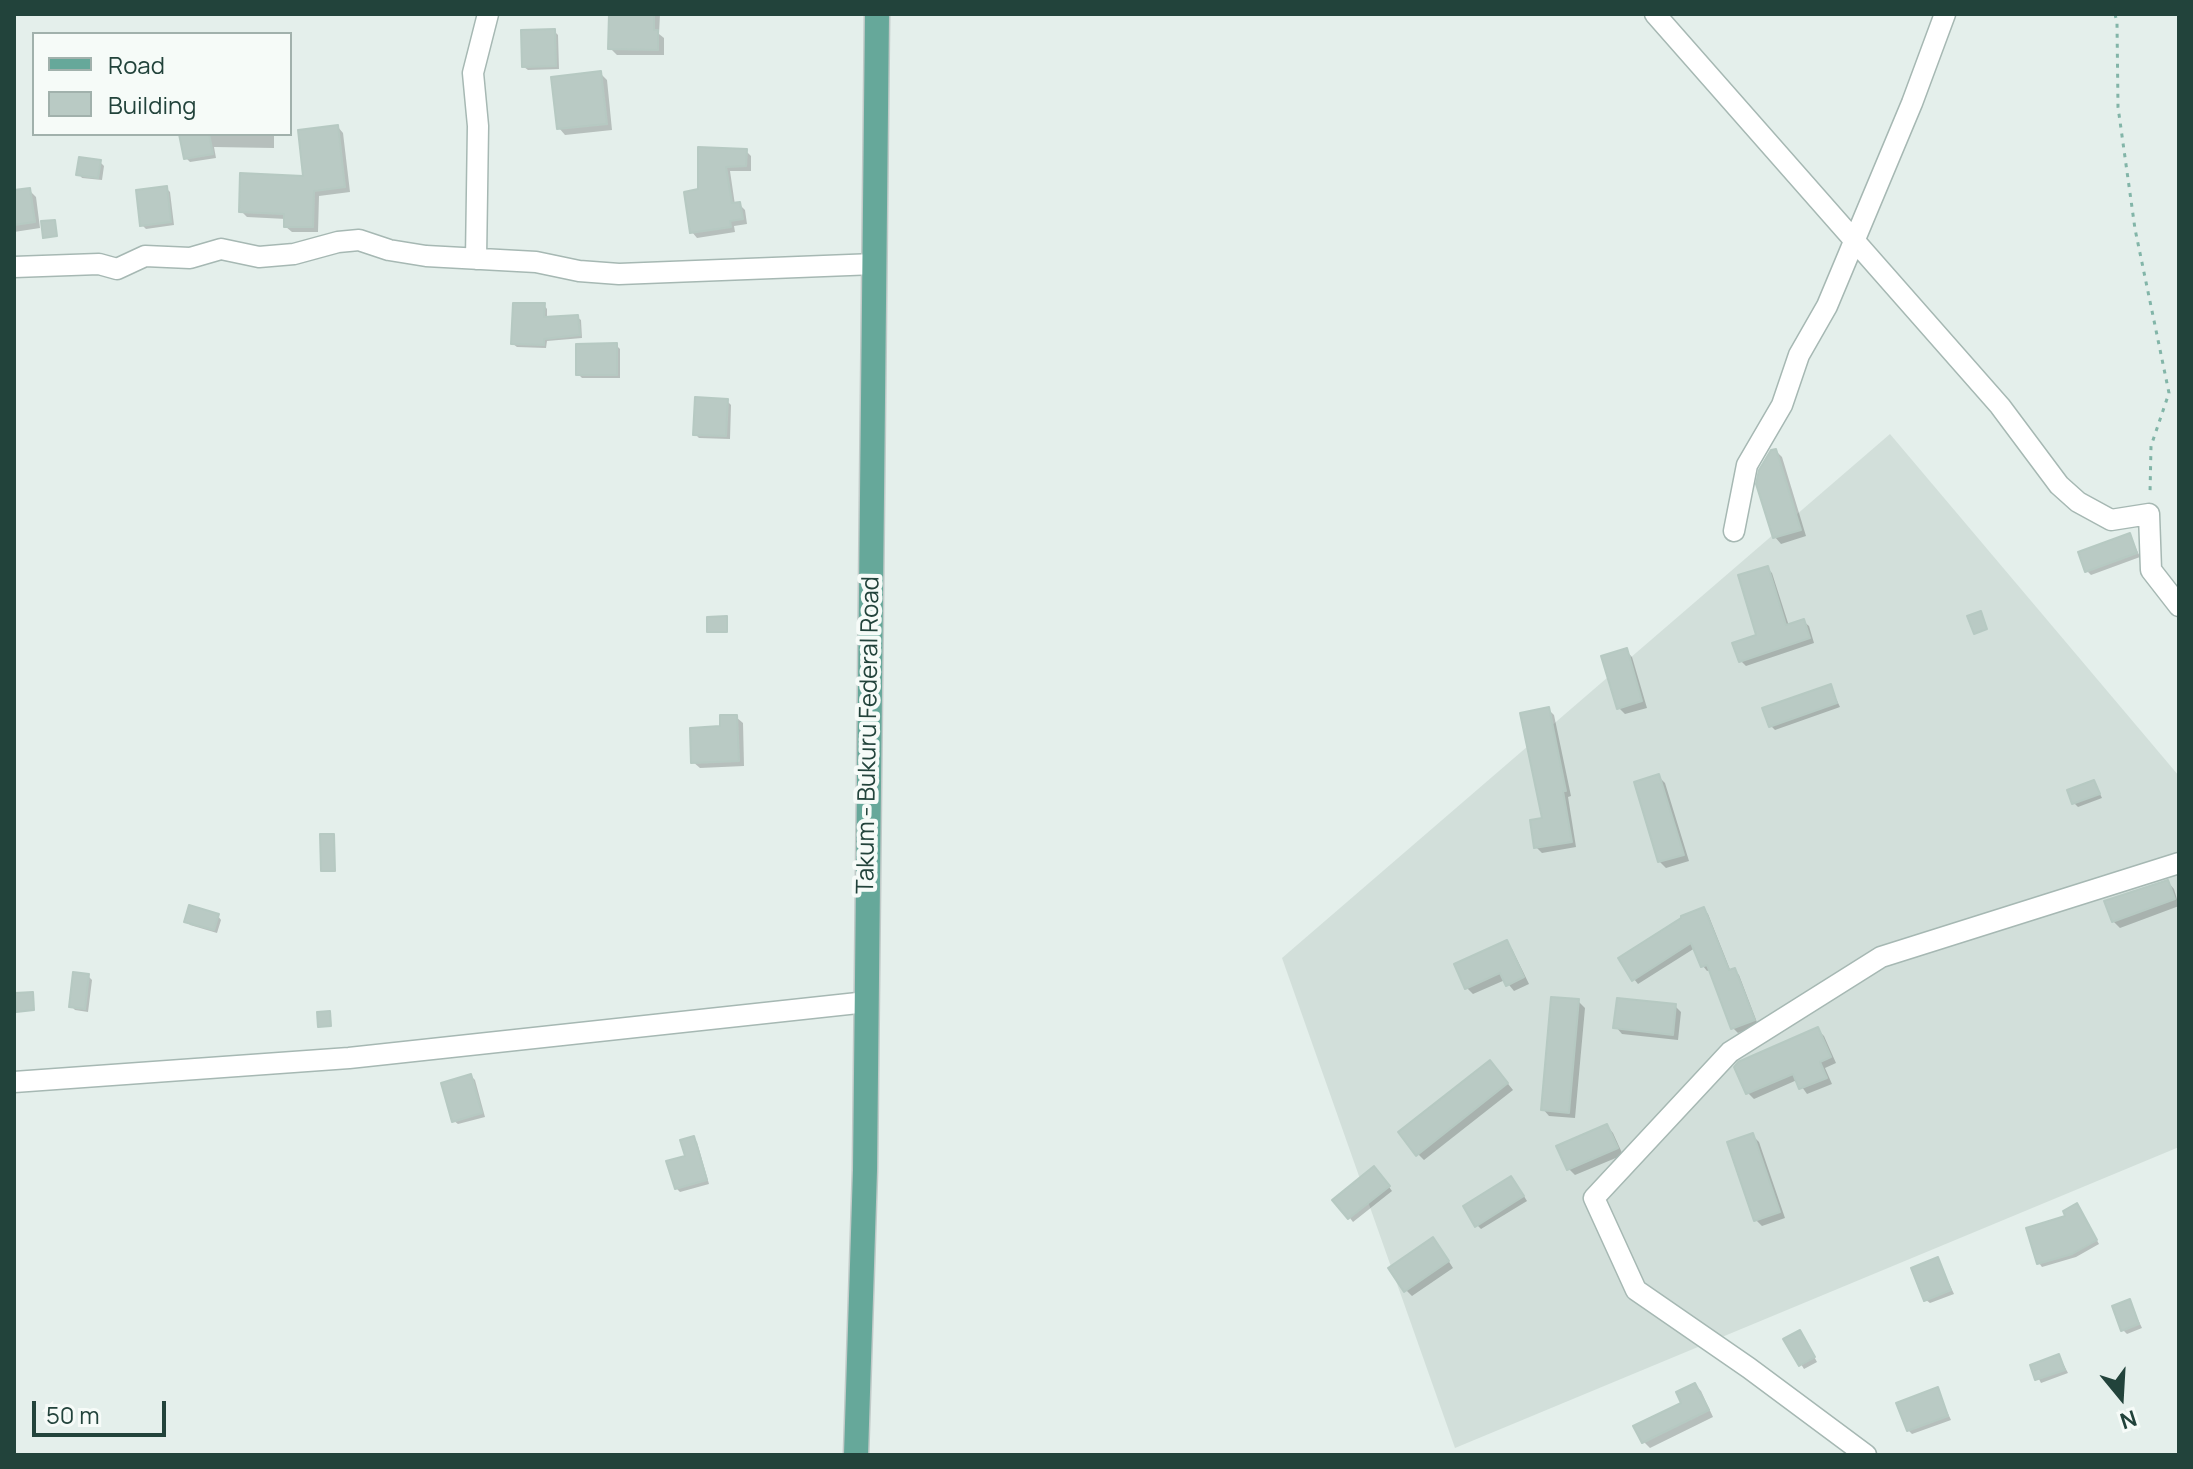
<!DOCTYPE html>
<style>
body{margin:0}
#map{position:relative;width:2193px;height:1469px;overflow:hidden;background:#e4efeb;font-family:Manrope,sans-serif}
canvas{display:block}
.frame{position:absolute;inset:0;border:16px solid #22433b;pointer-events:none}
.legend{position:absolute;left:32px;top:32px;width:260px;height:104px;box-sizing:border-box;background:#f6fbf8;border:2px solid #a1b1ac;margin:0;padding:10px 14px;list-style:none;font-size:24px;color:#22433b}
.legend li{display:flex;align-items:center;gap:16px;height:40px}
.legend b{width:40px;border:2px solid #a1b1ac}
.north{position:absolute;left:2081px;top:1357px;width:80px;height:80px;-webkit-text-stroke:6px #f6fbf8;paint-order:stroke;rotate:162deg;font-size:22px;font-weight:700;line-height:32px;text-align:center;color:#22433b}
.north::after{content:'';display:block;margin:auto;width:28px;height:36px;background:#22433b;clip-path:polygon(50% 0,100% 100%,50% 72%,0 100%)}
.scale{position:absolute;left:32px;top:1401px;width:134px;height:36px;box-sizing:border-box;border:4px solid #22433b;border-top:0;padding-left:10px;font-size:24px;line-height:28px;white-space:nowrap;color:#22433b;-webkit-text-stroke:6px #f6fbf8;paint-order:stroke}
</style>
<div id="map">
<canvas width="2193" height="1469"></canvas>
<div class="frame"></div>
<ul class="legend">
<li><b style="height:10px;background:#66a89a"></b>Road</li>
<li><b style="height:22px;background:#b9cac4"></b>Building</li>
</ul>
<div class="north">N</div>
<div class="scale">50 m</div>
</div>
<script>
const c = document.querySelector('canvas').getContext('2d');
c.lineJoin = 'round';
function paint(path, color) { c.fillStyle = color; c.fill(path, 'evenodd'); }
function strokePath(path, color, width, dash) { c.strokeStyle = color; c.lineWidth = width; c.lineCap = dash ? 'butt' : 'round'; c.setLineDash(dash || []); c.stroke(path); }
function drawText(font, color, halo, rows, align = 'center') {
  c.font = font + ' Manrope,sans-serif'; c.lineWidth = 8; c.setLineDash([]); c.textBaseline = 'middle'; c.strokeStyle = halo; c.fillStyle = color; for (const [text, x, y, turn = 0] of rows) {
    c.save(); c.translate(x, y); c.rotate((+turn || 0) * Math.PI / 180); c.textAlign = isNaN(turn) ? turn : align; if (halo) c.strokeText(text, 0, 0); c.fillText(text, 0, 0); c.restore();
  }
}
paint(new Path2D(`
 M1890 434 2179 776V1147L1455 1448 1282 958Z`), '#d2dfda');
paint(new Path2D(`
 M609 14H660L659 34 664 38V55H617L610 48Z
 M554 31 558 35 559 69 528 70 524 67Z
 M601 74 607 80 612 130 565 135 559 128Z
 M338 127 343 133 350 192 319 196 318 232H292L286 227V219L247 217 241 211 305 178Z
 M181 134H274V148L214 147 216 158 190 162 186 158Z
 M700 149 746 151 751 156V171H730L735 205 739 204 745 210 747 224 734 226 735 232 697 238 692 232 700 191Z
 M100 162 104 166 102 180 82 178 79 174Z
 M166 188 170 192 174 225 146 229 142 225Z
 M29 190 36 197 40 228 14 232V192Z
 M544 305 547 309V319L577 317 581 320 582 338 547 341 546 348 517 347 513 344Z
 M616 345 620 349V378H582L578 374Z
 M727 401 731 405 730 439 699 438 695 434Z
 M1776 451 1782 457 1806 536 1781 544 1775 537Z
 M2130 535 2140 557 2091 575 2087 571Z
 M1767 568 1772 573 1789 626 1803 621 1809 626 1814 643 1746 666 1741 661 1759 636Z
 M1626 650 1632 657 1647 708 1625 714 1619 708Z
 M1830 686 1840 707 1775 730 1771 726Z
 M1548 709 1554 715 1571 796 1568 797 1576 847 1542 853 1536 847 1544 820Z
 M736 717 743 723 744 766 700 768 693 762Z
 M1659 777 1665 783 1689 861 1666 868 1659 861Z
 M2094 782 2102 798 2078 807 2074 803Z
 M2168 882 2174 889 2179 906 2120 928 2113 921Z
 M1704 909 1708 914 1731 972 1734 970 1739 975 1758 1025 1738 1033 1733 1028 1710 970 1707 971 1703 966 1695 948 1638 984 1634 979Z
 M218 916 221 920 217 933 190 925 186 921Z
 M1506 943 1512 949 1529 984 1514 991 1505 980 1473 994 1467 988Z
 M88 976 92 980 88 1012 75 1010 71 1006Z
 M1578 1001 1585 1008 1575 1118 1549 1116 1543 1109Z
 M1675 1006 1681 1012 1678 1040 1622 1034 1616 1027Z
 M1818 1030 1824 1036 1836 1063 1825 1068 1832 1084 1807 1094 1797 1080 1754 1099 1748 1093Z
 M1496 1069 1513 1090 1424 1160 1418 1154Z
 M471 1076 475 1080 485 1117 458 1124 454 1121Z
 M1607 1126 1613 1133 1623 1155 1575 1175 1569 1169Z
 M1753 1136 1759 1142 1785 1218 1762 1226 1756 1220Z
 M693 1138 697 1142 709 1184 680 1192 676 1188Z
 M1378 1172 1392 1191 1353 1222 1350 1218Z
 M1515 1182 1527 1201 1481 1229 1477 1225Z
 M2077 1205 2099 1244 2076 1257 2042 1267 2039 1263Z
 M1439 1246 1453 1268 1412 1296 1406 1290Z
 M1938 1260 1954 1294 1930 1303 1926 1300Z
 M2129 1301 2142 1328 2127 1334 2123 1330Z
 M1803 1336 1817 1362 1804 1369 1786 1340Z
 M2059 1356 2068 1373 2041 1383 2032 1366Z
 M1695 1385 1701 1391 1713 1417 1650 1448 1643 1441 1684 1403Z
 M1937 1390 1951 1420 1912 1434 1908 1430Z`), '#0003');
const building = new Path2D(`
 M609 14H654V30H658V50L608 49Z
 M555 29 556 66 522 67 521 30Z
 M601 71 607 124 557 129 551 77Z
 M338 125 345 187 314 191 313 227H284V214L239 212 240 173 303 176 298 130Z
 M179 134H209L213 154 184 159Z
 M698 147 747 149 746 166 726 167 732 203 740 202 743 219 730 221 731 227 690 233 684 192 698 189Z
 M79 157 101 160 98 178 76 175Z
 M167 186 171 222 140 226 136 190Z
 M30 188 35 222 14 225V190Z
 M55 220 57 236 43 238 41 221Z
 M513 303H545L544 317 578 315 580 335 544 339V345L511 344Z
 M617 343V375H576V344Z
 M695 397 728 399 726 436 693 435Z
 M1776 449 1801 530 1773 538 1756 484 1759 470 1771 450Z
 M2130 533 2137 553 2085 572 2078 552Z
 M1768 566 1786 625 1804 619 1810 638 1739 662 1732 643 1756 635 1738 575Z
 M1981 611 1987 629 1974 634 1967 616Z
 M727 616V632H707V617Z
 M1627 648 1642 701 1617 709 1601 656Z
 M1831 684 1837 703 1769 727 1762 708Z
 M1549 707 1566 791H1563L1572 842 1534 848 1530 820 1542 818 1520 713Z
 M720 715H737L739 761 691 763 690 728 720 726Z
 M1659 774 1684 855 1658 862 1634 782Z
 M2094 780 2100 794 2072 804 2067 790Z
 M320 834H334L335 871H321Z
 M2168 880 2175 899 2112 922 2104 901Z
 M189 905 219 914 214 930 184 922Z
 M1704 907 1729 970 1735 968 1755 1020 1731 1029 1707 965 1701 967 1691 943 1632 981 1618 958 1681 918V916Z
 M1507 940 1524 977 1506 986 1500 973 1465 989 1454 964Z
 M73 972 89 974 85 1009 69 1007Z
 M33 992 34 1010 16 1012 15 993Z
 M1551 997 1579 999 1569 1113 1541 1110Z
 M1617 998 1676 1004 1673 1035 1613 1028Z
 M330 1011 331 1026 318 1027 317 1012Z
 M1818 1027 1831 1057 1820 1062 1827 1078 1799 1089 1793 1074 1746 1094 1734 1067 1738 1062Z
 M1490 1060 1508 1083 1416 1156 1398 1132Z
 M471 1074 482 1113 452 1122 441 1083Z
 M1607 1124 1618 1148 1567 1170 1556 1146Z
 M1753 1133 1780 1212 1754 1221 1727 1142Z
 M694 1136 707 1180 675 1189 666 1161 685 1156 680 1140Z
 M1374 1166 1390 1186 1348 1219 1332 1200Z
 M1511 1176 1524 1196 1475 1227 1463 1206Z
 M2077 1203 2097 1240 2072 1254 2037 1264 2026 1228 2065 1216 2063 1211Z
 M1433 1237 1449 1261 1404 1292 1388 1268Z
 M1938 1257 1951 1290 1924 1301 1911 1268Z
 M2130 1299 2139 1324 2121 1331 2112 1306Z
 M1800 1330 1815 1357 1799 1366 1783 1339Z
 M2059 1354 2065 1370 2035 1380 2030 1365Z
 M1695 1383 1709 1410 1642 1443 1633 1426 1681 1403 1676 1392Z
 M1938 1387 1948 1416 1907 1431 1896 1403Z`);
paint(building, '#b9cac4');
strokePath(building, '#b6c9c2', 2);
const minor = new Path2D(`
 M1655 14 2000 406 2059 485 2078 502 2111 520 2149 514 2151 570 2179 606
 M476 259 478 126 473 73 488 14
 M14 267 99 264 117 269 145 256 190 258 221 249 259 257 294 254 338 242 359 240 389 250 426 256 536 262 579 271 619 274 875 264
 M1734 531 1747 465 1782 405 1799 355 1827 306 1912 103 1945 14
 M14 1082 349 1058 867 1002
 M1866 1455 1749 1368 1636 1290 1594 1198 1730 1052 1881 957 2179 863`);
const primary = new Path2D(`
 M856 1455 865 1170 877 14`);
strokePath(minor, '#a6b8b3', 23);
strokePath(primary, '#c1cac8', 27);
strokePath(new Path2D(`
 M2115 14 2117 23 2118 107 2135 229 2169 393 2151 446 2150 494`), '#82b5a8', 3, [4, 6]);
strokePath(minor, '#fff', 20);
strokePath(primary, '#66a89a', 24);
drawText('24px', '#22433b', '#f6fbf8', [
 ["Takum - Bukuru Federal Road",869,735,-89]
]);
</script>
